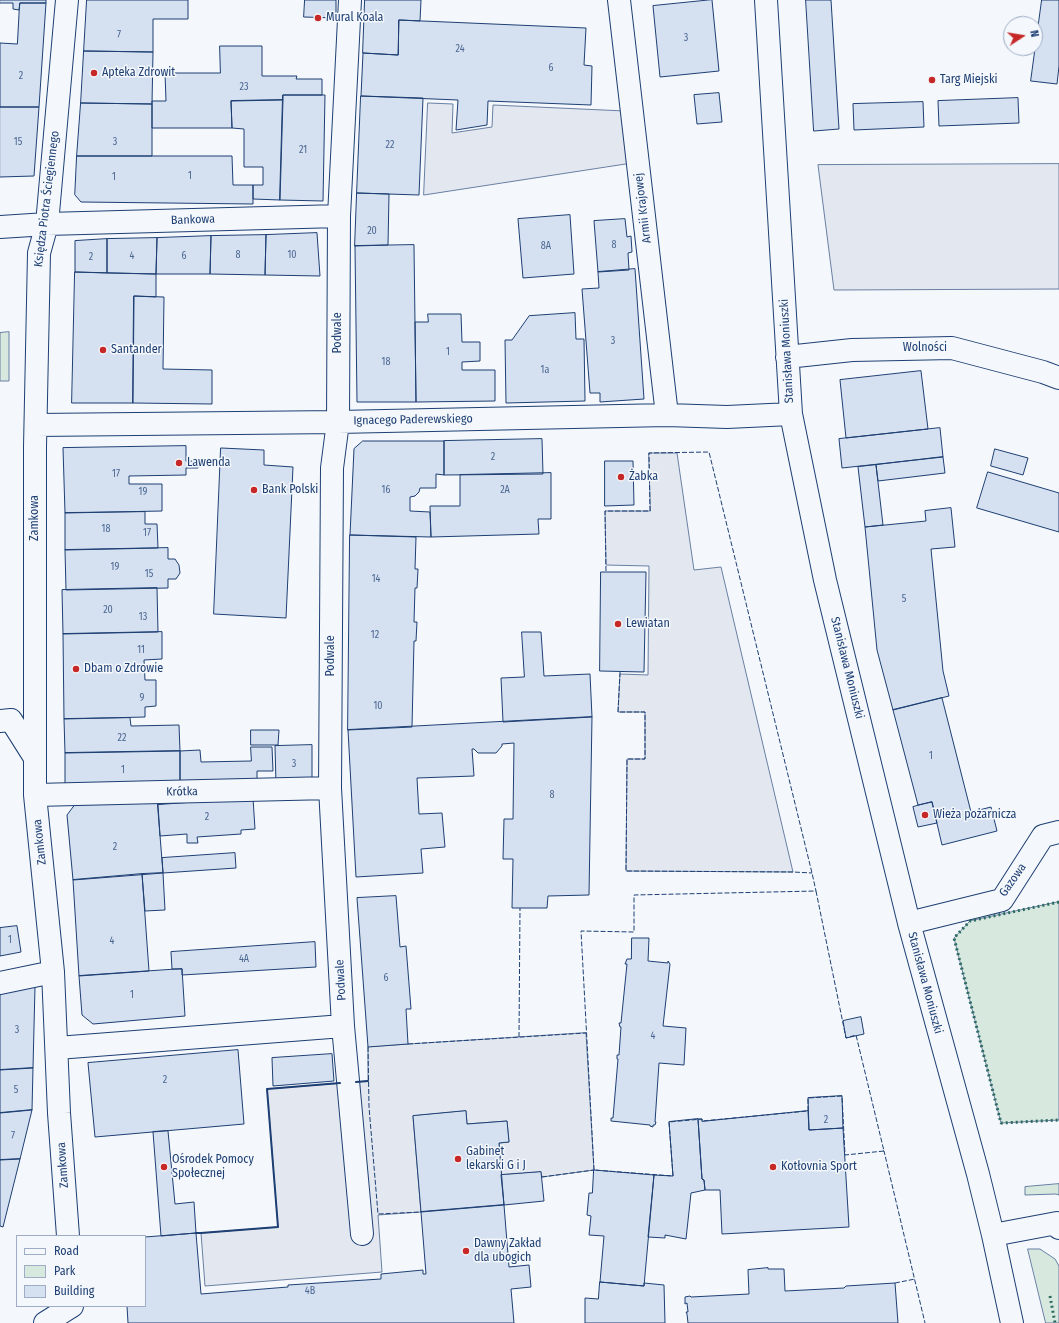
<!DOCTYPE html>
<meta charset="utf-8">
<style>
body{margin:0}
#map{position:relative;width:1059px;height:1323px;overflow:hidden;background:#f4f7fb;font-family:"Fira Sans Condensed",sans-serif}
canvas{display:block}
.legend{position:absolute;left:16px;top:1235px;width:130px;height:72px;box-sizing:border-box;background:#f4f7fb;border:1px solid #9eadc5;margin:0;padding:5px 7px;list-style:none;font-size:12px;color:#1d3f73}
.legend li{display:flex;align-items:center;gap:8px;height:20px}
.legend b{width:20px;border:1px solid #9eadc5}
.north{position:absolute;left:1003px;top:16px;width:40px;height:40px;box-sizing:border-box;background:#f4f7fb;border:1px solid #9eadc5;border-radius:50%;rotate:78deg;font-size:11px;font-weight:700;line-height:16px;text-align:center;color:#1d3f73}
.north::after{content:'';display:block;margin:auto;width:14px;height:18px;background:#c62828;clip-path:polygon(50% 0,100% 100%,50% 72%,0 100%)}
</style>
<div id="map">
<canvas width="1059" height="1323"></canvas>
<ul class="legend">
<li><b style="height:5px;background:#f4f7fb"></b>Road</li>
<li><b style="height:11px;background:#d7e8df"></b>Park</li>
<li><b style="height:11px;background:#d5e0f0"></b>Building</li>
</ul>
<div class="north">N</div>
</div>
<script>
const c = document.querySelector('canvas').getContext('2d');
c.lineJoin = 'round';
function paint(path, color) { c.fillStyle = color; c.fill(path, 'evenodd'); }
function strokePath(path, color, width, dash) { c.strokeStyle = color; c.lineWidth = width; c.lineCap = dash ? 'butt' : 'round'; c.setLineDash(dash || []); c.stroke(path); }
function drawText(font, color, halo, rows, align = 'center') {
  c.font = font + ' "Fira Sans Condensed",sans-serif'; c.lineWidth = 3; c.setLineDash([]); c.textBaseline = 'middle'; c.strokeStyle = halo; c.fillStyle = color; for (const [text, x, y, turn = 0] of rows) {
    c.save(); c.translate(x, y); c.rotate((+turn || 0) * Math.PI / 180); c.textAlign = isNaN(turn) ? turn : align; if (halo) c.strokeText(text, 0, 0); c.fillText(text, 0, 0); c.restore();
  }
}
const green = new Path2D(`
 M9 332V381H0V333Z
 M1059 902V1120L1001 1123 954 938 970 921Z
 M1059 1184V1195L1056 1194 1025 1195V1187Z
 M1028 1249H1040L1055 1259 1059 1266V1323H1046Z`);
paint(green, '#d7e8df');
strokePath(green, '#687fa3', 1);
const parking = new Path2D(`
 M428 103 453 104 452 133 492 127 493 105 625 111 632 163 424 195Z
 M1059 164V289L834 290 818 165Z
 M649 453H677L694 570 721 567 793 872 626 871 627 759H645V712H618L620 674 648 675 649 566 606 565 605 511H650Z
 M586 1033 594 1170 542 1177 541 1172 501 1175 499 1143 509 1142 507 1121 467 1124 466 1111 413 1116 421 1212 378 1215 382 1272 205 1286 201 1233 278 1227 267 1089 368 1081V1047Z`);
paint(parking, '#e3e8f0');
strokePath(parking, '#687fa3', 1);
const building = new Path2D(`
 M0 0H46V3H20L19 10 13 9V3H0Z
 M87 0H188V19H153V52L84 51Z
 M305 0H336V18L304 17Z
 M365 0H421L420 21 399 20 398 55 363 53Z
 M712 0 719 71 660 77 653 6Z
 M806 0H831L839 129 814 131Z
 M1042 0H1059V66L1057 84 1031 81Z
 M20 3H46L39 107H0V43L17 44Z
 M399 20 586 28 584 65 592 66 591 105 488 101 487 125 456 130 458 100 361 96 363 53 398 55Z
 M220 46H262V76H297L296 79H322V95H283V100L231 101 232 128H152V101H166L165 73H220Z
 M84 51 153 52 152 104 81 103Z
 M719 93 722 122 697 124 694 95Z
 M283 95H325L323 201 280 200Z
 M361 96 423 98 419 195 357 193Z
 M1018 98 1019 123 939 126 938 101Z
 M283 100 280 200 253 199V185H263V167H244V129L232 128 231 101Z
 M923 102 924 127 854 130 853 104Z
 M81 103 152 104V156H77Z
 M0 107H39L34 176 0 177Z
 M77 156H232L233 185H253V204L81 202 75 195Z
 M357 193 389 194 388 245 355 246Z
 M570 215 574 274 523 278 518 219Z
 M625 219 627 237 631 236 632 252 628 253 629 270 598 272 594 221Z
 M317 233 320 276 265 275 266 235Z
 M266 235 265 275 210 274 211 236Z
 M211 236 210 274H156L157 238Z
 M157 238 156 274 107 273V239Z
 M107 239V273L75 272V241Z
 M414 245 416 402H357L355 246Z
 M635 269 644 399 600 402V393H590L582 289 599 288 598 272Z
 M75 272 156 274V297L134 296 133 403H72Z
 M134 296 164 297 163 369 212 370V404L133 403Z
 M575 313 576 339H584L585 401 506 403 505 340H512L529 316Z
 M428 314H461L462 342H480V361L462 362V370H495V401L416 402 415 322H428Z
 M921 371 928 429 846 438 840 380Z
 M940 428 943 457 842 468 839 439Z
 M542 439 543 474 444 475V441Z
 M363 441H444V475L436 474V488H420L419 492 415 496 410 497V511L430 512 431 537 350 535 354 449Z
 M186 446V461H198V468H186V475L129 476V484H162V511L65 513 63 448Z
 M221 448 264 450V465L293 467 286 618 214 614Z
 M995 449 1028 458 1023 475 991 466Z
 M943 457 945 473 878 481 876 465Z
 M605 461H633L634 505 605 506Z
 M876 465 883 525 865 527 858 467Z
 M988 472 1059 493V532L977 508Z
 M551 473V519H538L539 534 431 537 430 506H460V475Z
 M951 508 955 547 931 549 943 671 949 696 893 710 877 650 865 527 926 521 925 511Z
 M145 512V524H157L158 548 65 550V513Z
 M350 535 416 537 415 569H418L417 588H415L414 622H417L416 641H414L412 727 348 730Z
 M168 548V559H175L179 565 180 573 176 579H168V588L66 590 65 550Z
 M601 572H646L644 672 600 671Z
 M157 588 158 632 63 634 62 590Z
 M162 632V659L144 660 145 680H156V706L145 707V717L64 719 63 634Z
 M522 632H541L544 676 590 674 592 717 503 722 501 678 524 677Z
 M942 698 971 812 991 807 997 831 942 845 932 802 918 805 893 710Z
 M592 717 589 895 548 896 547 908H512L513 859H503L504 819H513L514 743 502 744V746L496 753H478L474 749H472L474 776 417 778 419 814 442 813 445 847 421 849 423 873 356 877 348 730Z
 M130 718 131 726 179 725 180 751 65 753 64 719Z
 M251 730H279L278 745H251Z
 M312 745V783L276 784 275 746Z
 M251 747H272L273 771H257V785L180 786V751L200 750 201 762 251 761Z
 M180 751V786L65 788V753Z
 M157 798 163 873 73 880 67 815 76 803Z
 M253 798 255 829 241 830V834L197 837 198 843H187V834L160 836 158 805Z
 M932 802 937 823 918 827 913 807Z
 M235 853 236 868 163 873 162 858Z
 M163 873 165 910 145 911 142 874Z
 M142 874 149 971 79 976 73 880Z
 M396 896 400 947 406 946 411 1009H406L408 1044 368 1047 357 898Z
 M17 926 21 952 0 956V928Z
 M632 938H649L648 961 668 963V961L670 964 663 1026 686 1028 684 1065 659 1063 655 1122H656L655 1125H653V1127L650 1126V1125L611 1121V1118H613L618 1059H617V1055H619L621 1027H620L619 1023H621L627 964H625L627 959H631Z
 M315 942 316 967 182 975V969H172L171 952Z
 M182 969 185 1016 93 1024 82 1015 79 976Z
 M35 987 33 1068 0 1070V993Z
 M861 1017 864 1034 846 1038 843 1021Z
 M238 1050 244 1124 95 1137 88 1063Z
 M332 1054 334 1081 273 1086 272 1058Z
 M33 1068 32 1110 0 1113V1070Z
 M842 1096 843 1128 809 1130 808 1098Z
 M32 1110 20 1159 0 1160V1113Z
 M466 1111 467 1124 507 1121 509 1142 499 1143 504 1205 421 1212 413 1116Z
 M808 1111 809 1130 843 1128 849 1227 722 1234 720 1190H705L704 1180 702 1179 698 1119H702V1121Z
 M698 1119 702 1179 704 1180 705 1190 691 1193 686 1239 665 1235V1238L648 1237 654 1175 673 1176 669 1122Z
 M168 1131 175 1204 194 1202 196 1233 161 1236 153 1132Z
 M20 1159 3 1227 0 1226V1160Z
 M594 1170 654 1175 644 1286 600 1282 604 1236 589 1235 591 1216 587 1215 589 1193H592Z
 M541 1172 544 1201 504 1205 501 1175Z
 M504 1205 509 1267 529 1265 531 1287 511 1289 514 1323H128L127 1306H145V1237L196 1233 201 1294 288 1287V1285L381 1279V1274L423 1270V1274H426L421 1212Z
 M768 1268V1269H784L785 1291 844 1288 846 1286 895 1283 898 1323H688L687 1314 686 1312H688L687 1303 685 1304V1297L690 1296 691 1297 749 1294 748 1270Z
 M600 1282 644 1286V1283L664 1285 665 1323H585V1298L598 1299Z`);
paint(building, '#d5e0f0');
strokePath(building, '#1d3f73', 1);
const minor = new Path2D(`
 M67 0 47 224 39 253 35 447V795L53 972 59 1113 68 1236
 M619 0 667 415
 M766 0 791 414 825 580 909 923 978 1174 993 1235 1012 1323
 M0 227 47 224 339 216
 M787 357 852 350 952 348 1043 372 1059 378
 M36 425 338 422 667 415 727 417 791 414
 M0 721 11 720 35 758
 M35 795 330 788
 M909 923 1002 900 1043 836 1059 832
 M0 983 53 972
 M343 1026 362 1234
 M57 1048 343 1026 330 788 332 468 338 422 339 216 350 0
 M993 1235 1057 1223 1059 1228
 M45 1323 72 1306`);
strokePath(minor, '#1d3f73', 24);
strokePath(minor, '#f4f7fb', 22);
strokePath(new Path2D(`
 M1059 902 970 921 954 938 1001 1123 1059 1120
 M1050 1296 1055 1323`), '#2c6c60', 3, [2, 3]);
strokePath(new Path2D(`
 M606 571 605 511H650L649 453 709 452 812 873 816 891
 M620 672 618 712H645V759H627L626 871 793 872 812 873
 M816 891 846 1038 856 1035 884 1151 845 1155 842 1096 808 1098V1111L702 1121V1119L669 1122 673 1176 594 1170 581 931 634 932V895Z
 M519 1037 520 908
 M408 1044 586 1033
 M368 1047 369 1107 378 1214 421 1212
 M883 1151H884L925 1323
 M542 1177 594 1170
 M895 1283 915 1279`), '#1d3f73', 1, [5, 2]);
strokePath(new Path2D(`
 M356 1082 368 1081
 M196 1233H201L278 1227 267 1089 340 1083`), '#1d3f73', 2);
for (const [x, y, r, color] of [
 [318,18,4,"#c62828"],
 [94,73,4,"#c62828"],
 [932,80,4,"#c62828"],
 [103,350,4,"#c62828"],
 [179,463,4,"#c62828"],
 [621,477,4,"#c62828"],
 [254,490,4,"#c62828"],
 [618,624,4,"#c62828"],
 [76,669,4,"#c62828"],
 [925,815,4,"#c62828"],
 [458,1159,4,"#c62828"],
 [164,1167,4,"#c62828"],
 [773,1167,4,"#c62828"],
 [466,1251,4,"#c62828"]
]) { const dot = new Path2D(); dot.arc(x, y, r, 0, 2 * Math.PI); c.fillStyle = color; c.fill(dot); strokePath(dot, '#f4f7fb', 1.5); }
drawText('10px', '#4b6792', null, [
 ["7",119,35],
 ["3",686,38],
 ["24",460,49],
 ["6",551,68],
 ["2",21,76],
 ["23",244,87],
 ["15",18,142],
 ["3",115,142],
 ["22",390,145],
 ["21",303,150],
 ["1",190,176],
 ["1",114,177],
 ["20",372,231],
 ["8",614,245],
 ["8A",546,246],
 ["8",238,255],
 ["10",292,255],
 ["4",132,256],
 ["6",184,256],
 ["2",91,257],
 ["3",613,341],
 ["1",448,352],
 ["18",386,362],
 ["1a",545,370],
 ["2",493,457],
 ["17",116,474],
 ["16",386,490],
 ["2A",505,490],
 ["19",143,492],
 ["18",106,529],
 ["17",147,533],
 ["19",115,567],
 ["15",149,574],
 ["14",376,579],
 ["5",904,599],
 ["20",108,610],
 ["13",143,617],
 ["12",375,635],
 ["11",141,650],
 ["9",142,698],
 ["10",378,706],
 ["22",122,738],
 ["1",931,756],
 ["3",294,764],
 ["1",123,770],
 ["8",552,795],
 ["2",207,817],
 ["2",115,847],
 ["1",10,940],
 ["4",112,941],
 ["4A",244,959],
 ["6",386,978],
 ["1",132,995],
 ["3",17,1030],
 ["4",653,1036],
 ["2",165,1080],
 ["5",16,1090],
 ["2",826,1120],
 ["7",13,1136],
 ["4B",310,1291]
]);
drawText('12px', '#1d3f73', '#f4f7fb', [
 ["Mural Koala",326,18],
 ["Apteka Zdrowit",102,73],
 ["Targ Miejski",940,80],
 ["Santander",111,350],
 ["Lawenda",187,463],
 ["Żabka",629,477],
 ["Bank Polski",262,490],
 ["Lewiatan",626,624],
 ["Dbam o Zdrowie",84,669],
 ["Wieża pożarnicza",933,815],
 ["Gabinet",466,1152],
 ["lekarski G i J",466,1166],
 ["Ośrodek Pomocy",172,1160],
 ["Społecznej",172,1174],
 ["Kotłovnia Sport",781,1167],
 ["Dawny Zakład",474,1244],
 ["dla ubogich",474,1258]
], 'left');
drawText('12px', '#1d3f73', '#f4f7fb', [
 ["Księdza Piotra Ściegiennego",47,199,-83],
 ["Armii Krajowej",643,208,-97],
 ["Bankowa",193,220,-2],
 ["Podwale",338,333,-90],
 ["Wolności",925,348],
 ["Stanisława Moniuszki",787,351,-93],
 ["Ignacego Paderewskiego",413,420,-1],
 ["Zamkowa",35,518,-90],
 ["Podwale",331,656,-90],
 ["Stanisława Moniuszki",847,668,76],
 ["Krótka",182,792,-1],
 ["Zamkowa",40,842,-96],
 ["Gazowa",1013,880,-55],
 ["Podwale",341,980,-93],
 ["Stanisława Moniuszki",925,983,75],
 ["Zamkowa",63,1165,-94]
]);
</script>
